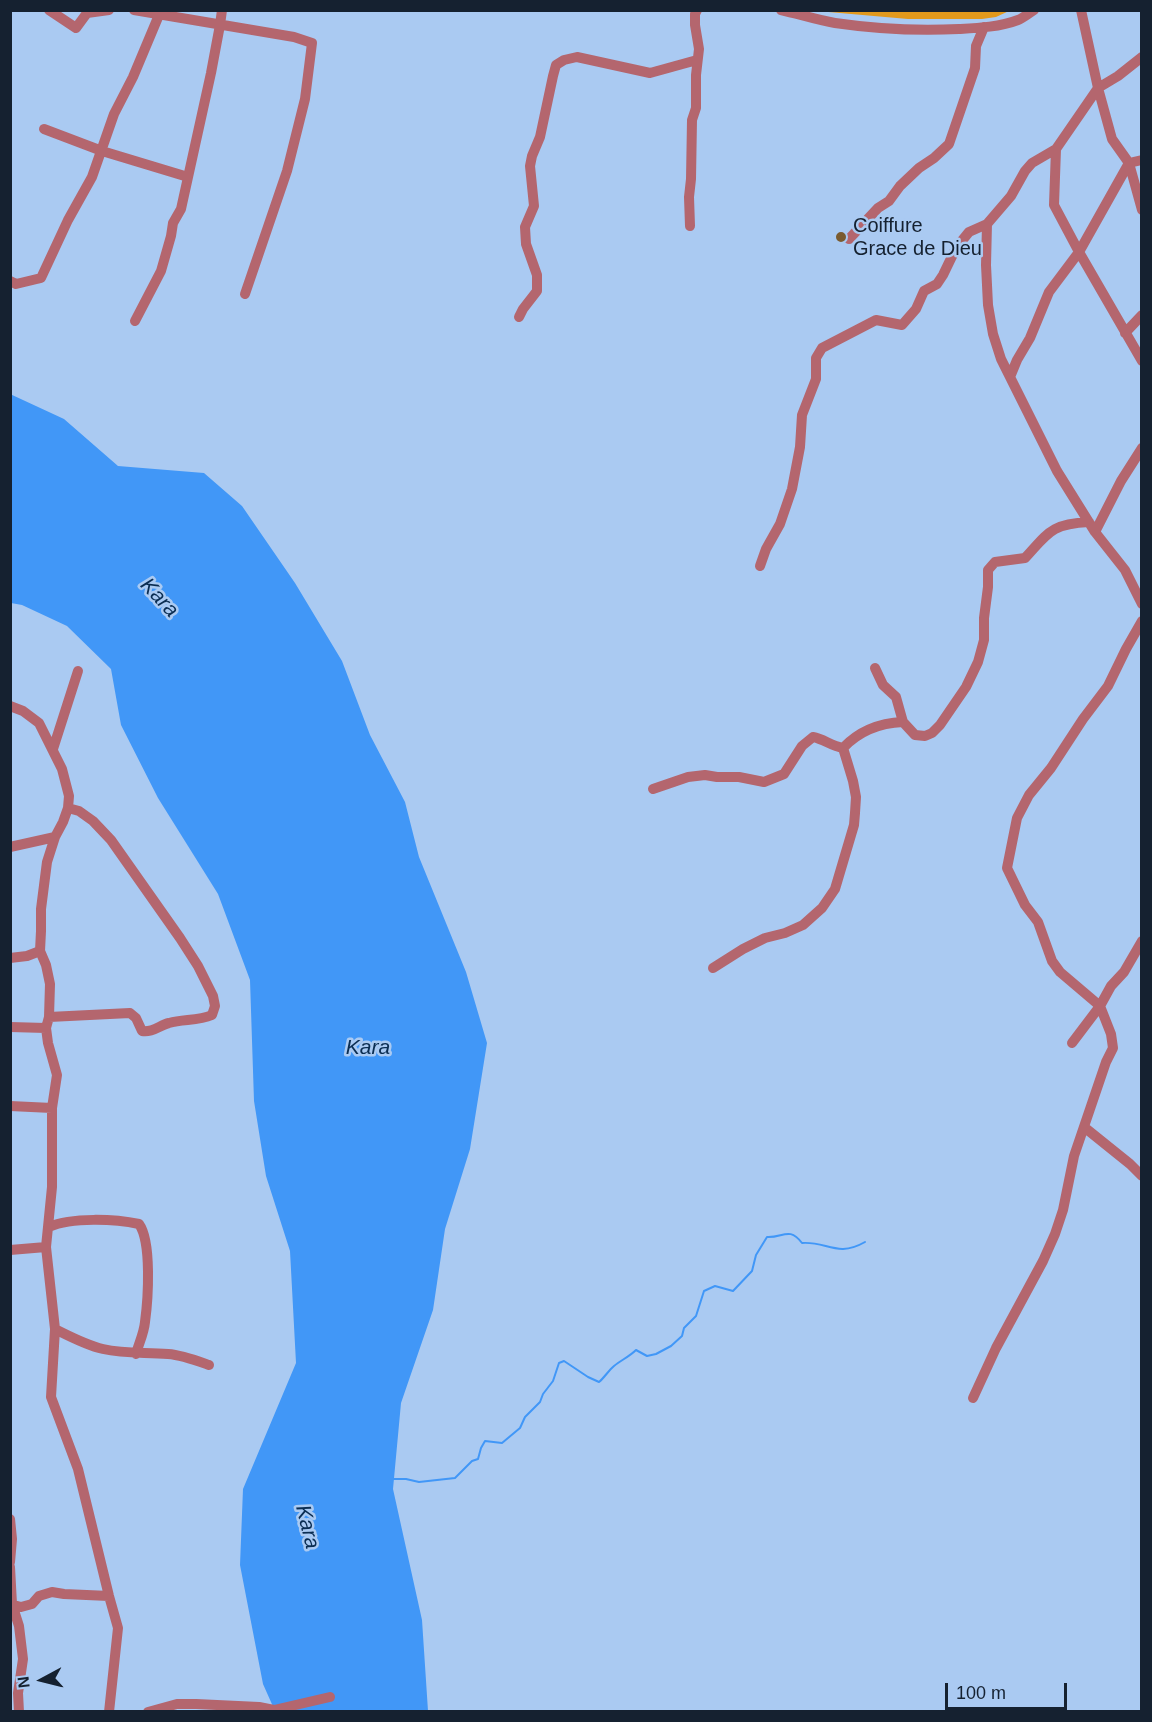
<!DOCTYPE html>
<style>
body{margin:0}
#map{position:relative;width:1152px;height:1722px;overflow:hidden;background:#aacaf2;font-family:Arial,sans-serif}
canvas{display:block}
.frame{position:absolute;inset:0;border:12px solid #152130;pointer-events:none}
.north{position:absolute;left:12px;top:1650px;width:60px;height:60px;-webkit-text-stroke:4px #aacaf2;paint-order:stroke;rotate:263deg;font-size:16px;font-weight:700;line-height:24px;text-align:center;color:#152130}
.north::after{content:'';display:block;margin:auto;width:21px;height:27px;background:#152130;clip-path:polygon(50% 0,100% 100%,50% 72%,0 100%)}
.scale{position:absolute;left:945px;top:1683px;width:122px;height:27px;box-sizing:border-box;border:3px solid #152130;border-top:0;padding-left:8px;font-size:18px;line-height:21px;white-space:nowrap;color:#152130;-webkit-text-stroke:4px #aacaf2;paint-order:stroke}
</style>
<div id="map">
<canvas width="1152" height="1722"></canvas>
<div class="frame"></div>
<div class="north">N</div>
<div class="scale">100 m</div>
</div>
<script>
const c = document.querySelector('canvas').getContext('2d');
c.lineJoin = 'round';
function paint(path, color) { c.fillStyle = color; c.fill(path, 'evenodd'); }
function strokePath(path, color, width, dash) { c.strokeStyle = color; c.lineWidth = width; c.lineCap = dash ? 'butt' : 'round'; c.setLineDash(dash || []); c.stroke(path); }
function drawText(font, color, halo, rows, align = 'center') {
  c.font = font + ' Arial,sans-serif'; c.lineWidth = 5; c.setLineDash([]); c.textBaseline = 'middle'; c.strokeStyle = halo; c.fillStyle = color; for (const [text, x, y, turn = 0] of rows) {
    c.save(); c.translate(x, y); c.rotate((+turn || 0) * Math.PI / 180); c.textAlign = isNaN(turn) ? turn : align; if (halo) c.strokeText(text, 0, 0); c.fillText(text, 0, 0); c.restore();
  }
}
paint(new Path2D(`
 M817 11H1009L996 17 982 19H908Z`), '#e2991c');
paint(new Path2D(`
 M10 394 64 419 118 466 204 473 242 506 295 583 342 661 370 735 405 802 419 857 466 972 487 1043 470 1149 445 1229 433 1310 401 1403 393 1489 422 1620 428 1711H275L263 1684 240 1565 243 1489 296 1363 290 1251 266 1176 254 1101 250 980 218 894 158 798 121 725 111 669 67 626 22 605 11 603Z`), '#4197f7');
strokePath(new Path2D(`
 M391 1479H406L419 1482 455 1478 472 1461 478 1459 481 1448 485 1441 502 1443 520 1428 525 1417 540 1402 543 1394 553 1381 559 1363 564 1361 588 1377 599 1382C605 1377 608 1371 614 1366 621 1360 629 1357 636 1350L647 1356 656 1354 671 1346 682 1336 684 1328 696 1316 704 1291 715 1286 733 1291 752 1271 756 1255 767 1237C783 1238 789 1226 802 1243 827 1241 837 1258 865 1242`), '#4197f7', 2);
strokePath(new Path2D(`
 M49 10 76 28 87 13 109 10
 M134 10 294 37 312 43 305 99 287 171 245 294
 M781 10C799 14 817 20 835 23 876 29 917 31 959 29 978 28 1000 27 1018 20 1023 18 1029 13 1034 10
 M1081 10 1098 88 1112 139 1129 163 1142 210
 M1142 57 1118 76 1098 88 1056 149 1054 205 1079 252 1142 361
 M44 129 102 151 188 177
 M1056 149 1032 163 1025 171 1011 196 987 224 986 265 988 305 993 334 1001 359 1057 471 1095 532 1125 570 1142 604
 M690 226 689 197 691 179 692 120 696 108V75L699 49 695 25V14L697 10
 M849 239 878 208 889 201 900 186 919 168 934 158 949 144 975 68 976 46 984 27
 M10 281 16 284 41 278 68 220 92 177 114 114 133 77 159 15
 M519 317 523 309 537 291V275L526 244 525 227 534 206 530 166 532 156 540 137 553 76 556 65 564 60 577 57 650 73 697 60
 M135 321 161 271 171 236 173 223 181 209 211 73 220 25 222 10
 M1125 333 1142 315
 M1010 377 1017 360 1030 338 1049 292 1079 252 1129 163 1142 160
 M1095 532 1121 481 1142 448
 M760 566 766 549 780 524 792 489 800 447 802 415 816 379V358L822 348 876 320 902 325 916 309 924 291 937 284 943 275 956 248 969 232 987 224
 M875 668 883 685 896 697 903 722 915 735 925 736 932 733 940 725 966 687 978 662 984 640V618L988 587V570L995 562 1025 558C1049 532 1051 524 1089 522
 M10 706 23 711 39 723 62 769 69 796 68 808 63 822 55 837 47 862 41 909V931L40 951 46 965 50 984 49 1017 46 1028 48 1043 57 1075 52 1108V1187L46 1247 55 1329 51 1397 78 1469 109 1596 118 1628 109 1712
 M53 749 78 671
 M653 789 688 777 705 775 717 777H739L764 782 784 774 802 746 813 737C824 739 831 746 843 748 859 731 879 723 903 722
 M10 847 55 837
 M10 958 27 956 40 951
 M713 968 743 949 765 938 785 933 803 925 822 908 835 889 854 825 855 813 856 797 853 781 843 748
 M49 1017 130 1013 136 1018 142 1031C152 1033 160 1025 169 1023 184 1019 198 1021 212 1015L215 1006 213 996 198 966 180 938 111 840 93 821 79 811 68 808
 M10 1027 46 1028
 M1072 1043 1100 1006 1060 972 1052 961 1038 922 1025 905 1007 868 1017 818 1029 795 1051 768 1083 719 1108 686 1126 649 1142 621
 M10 1106 52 1108
 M1084 1127 1130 1164 1142 1176
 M49 1227C72 1217 115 1219 139 1224 152 1242 148 1300 145 1322 144 1333 139 1343 136 1354
 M10 1250 46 1247
 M55 1329C71 1337 86 1345 103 1349 126 1354 145 1352 168 1354 182 1355 195 1360 209 1365
 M973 1398 996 1348 1043 1261 1055 1234 1063 1210 1074 1156 1106 1062 1113 1048 1111 1034 1100 1006 1111 986 1124 972 1142 941
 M10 1519 12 1539 10 1562
 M10 1567 12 1604 19 1626 23 1659 18 1693 19 1712
 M10 1604 21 1607 32 1604 39 1596 52 1592 64 1594 109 1596
 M148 1712 177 1704H196L259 1707 274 1710 330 1697`), '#b4666e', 10);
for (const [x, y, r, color] of [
 [841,237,6,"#7a5b30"]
]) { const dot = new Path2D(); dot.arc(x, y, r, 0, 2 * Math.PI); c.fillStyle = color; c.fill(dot); strokePath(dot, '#aacaf2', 2); }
drawText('20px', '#152130', '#aacaf2', [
 ["Coiffure",853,226],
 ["Grace de Dieu",853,249]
], 'left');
drawText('italic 21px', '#0a2d52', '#aacaf2', [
 ["Kara",159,598,47],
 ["Kara",368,1048],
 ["Kara",307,1527,76]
]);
</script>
